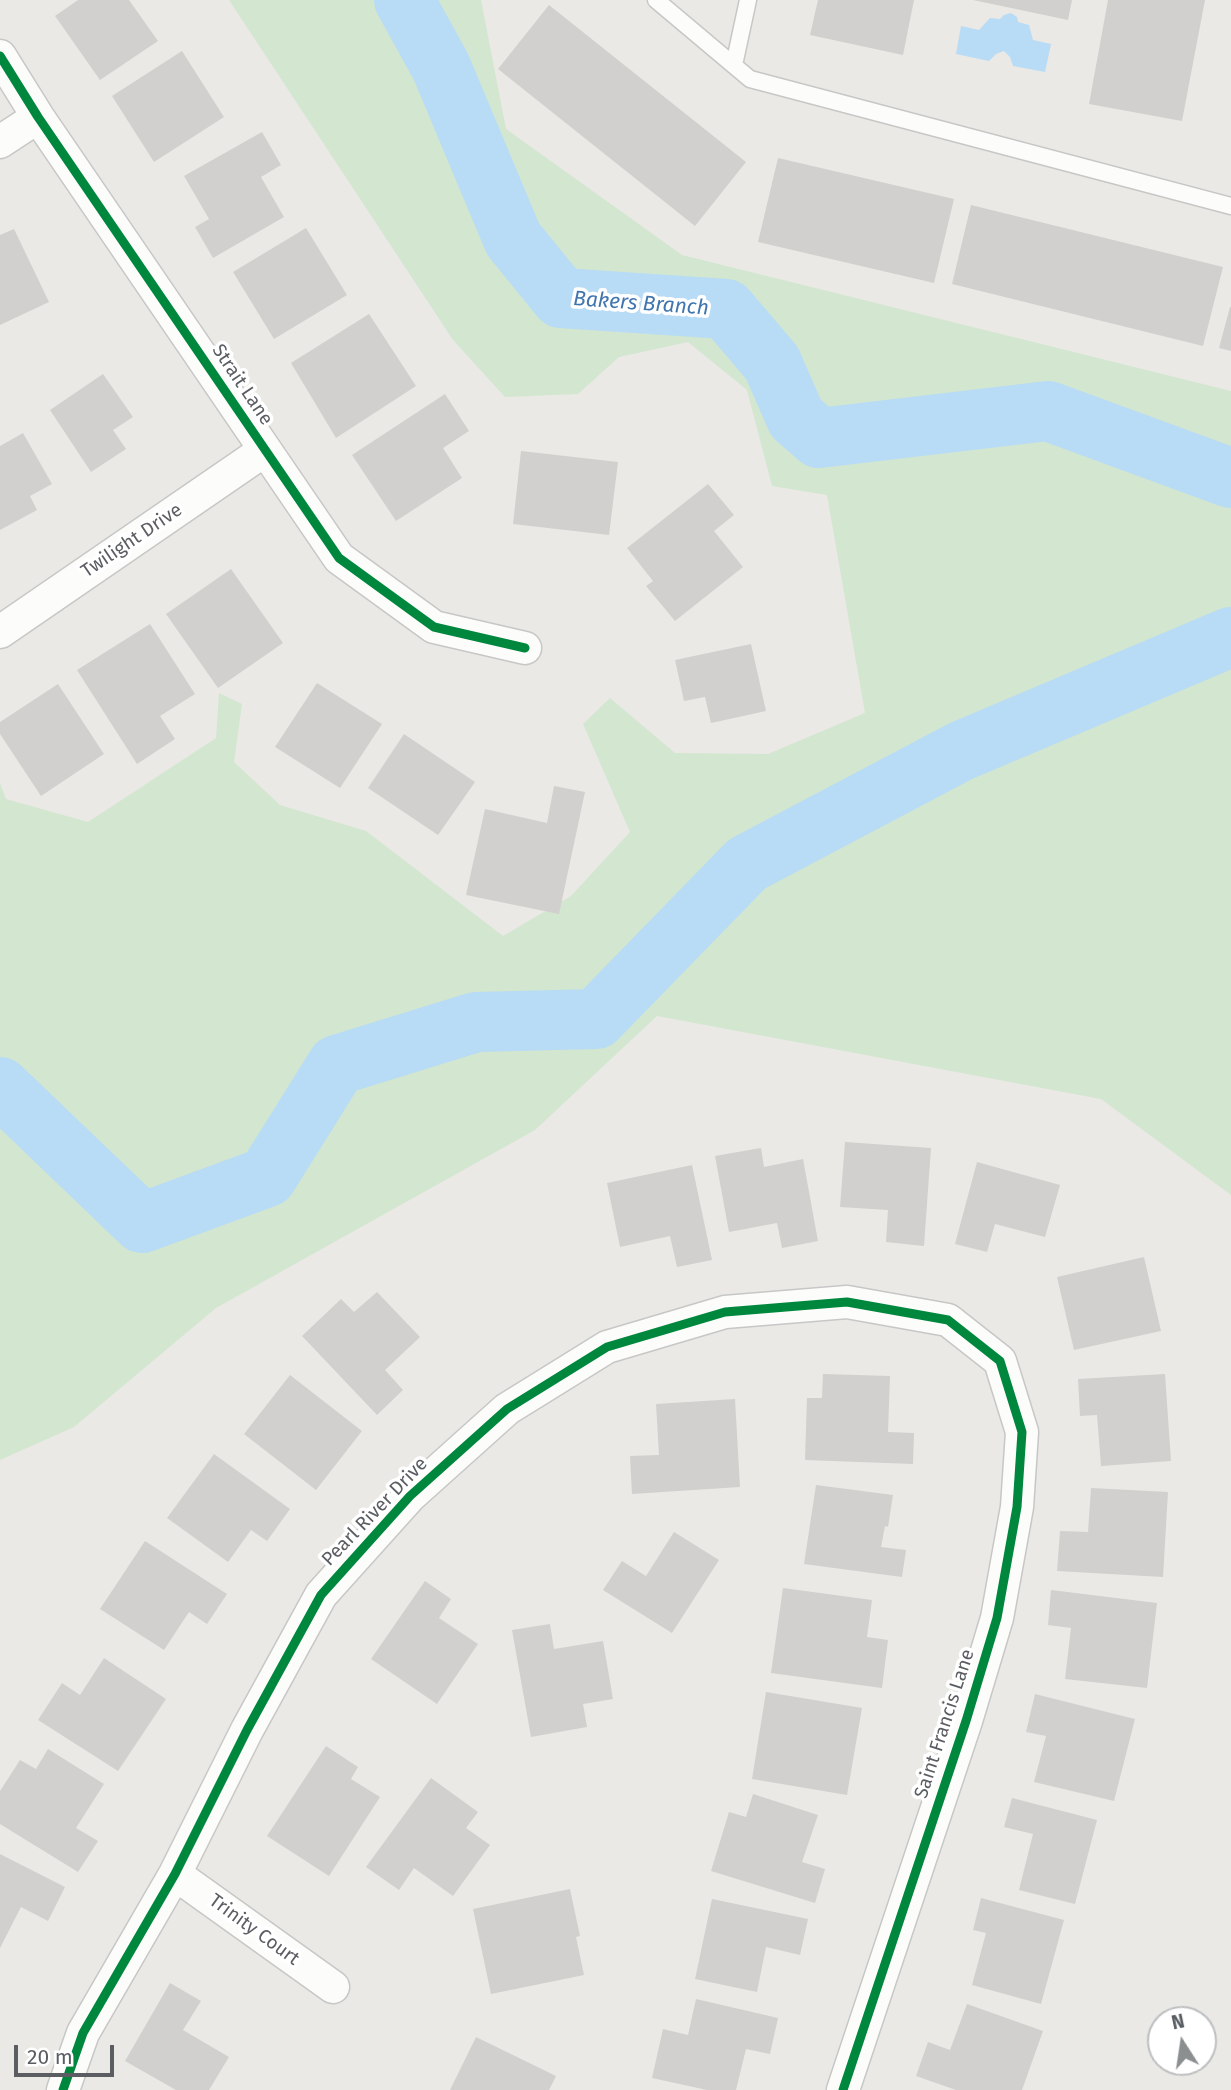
<!DOCTYPE html>
<style>
body{margin:0}
#map{position:relative;width:1231px;height:2090px;overflow:hidden;background:#eae9e5;font-family:"Fira Sans",sans-serif}
canvas{display:block}
.north{position:absolute;left:1147px;top:2006px;width:70px;height:70px;box-sizing:border-box;background:#fff;border:2px solid #bdbfc0;border-radius:50%;rotate:348deg;font-size:19px;font-weight:700;line-height:28px;text-align:center;color:#5a5e62}
.north::after{content:'';display:block;margin:auto;width:24px;height:32px;background:#8c8f90;clip-path:polygon(50% 0,100% 100%,50% 72%,0 100%)}
.scale{position:absolute;left:14px;top:2045px;width:100px;height:32px;box-sizing:border-box;border:4px solid #5a5e62;border-top:0;padding-left:9px;font-size:21px;line-height:24px;white-space:nowrap;color:#5a5e62;-webkit-text-stroke:5px #fff;paint-order:stroke}
</style>
<div id="map">
<canvas width="1231" height="2090"></canvas>
<div class="north">N</div>
<div class="scale">20 m</div>
</div>
<script>
const c = document.querySelector('canvas').getContext('2d');
c.lineJoin = 'round';
function paint(path, color) { c.fillStyle = color; c.fill(path, 'evenodd'); }
function strokePath(path, color, width, dash) { c.strokeStyle = color; c.lineWidth = width; c.lineCap = dash ? 'butt' : 'round'; c.setLineDash(dash || []); c.stroke(path); }
function drawText(font, color, halo, rows, align = 'center') {
  c.font = font + ' "Fira Sans",sans-serif'; c.lineWidth = 7; c.setLineDash([]); c.textBaseline = 'middle'; c.strokeStyle = halo; c.fillStyle = color; for (const [text, x, y, turn = 0] of rows) {
    c.save(); c.translate(x, y); c.rotate((+turn || 0) * Math.PI / 180); c.textAlign = isNaN(turn) ? turn : align; if (halo) c.strokeText(text, 0, 0); c.fillText(text, 0, 0); c.restore();
  }
}
paint(new Path2D(`
 M229 0H481L506 129 682 255 1231 391V1195L1101 1099 657 1016 535 1130 216 1308 74 1427 0 1460V783L6 799 88 822 216 738 219 693 242 704 234 762 280 805 366 831 503 936 571 896 630 832 583 724 610 698 675 753 768 754 865 713 827 495 772 486 747 390 688 342 619 357 578 394 505 397 453 340Z`), '#d2e6d0');
paint(new Path2D(`
 M1011 13 1017 17 1018 22 1029 25 1033 40 1051 44 1045 72 1013 66 1010 57 1004 51 996 54 989 61 956 54 961 26 979 30 990 18 1000 19 1004 15Z`), '#b8dbf6');
strokePath(new Path2D(`
 M404 0 441 67 513 239 561 298 726 309 772 363 796 418 819 438 1048 411 1231 478
 M0 1087 142 1223 267 1177 337 1065 476 1022 596 1019 747 864 961 751 1231 637`), '#b8dbf6', 60);
paint(new Path2D(`
 M78 0H129L158 41 100 80 55 16Z
 M818 0H914L903 55 810 35Z
 M973 0H1072L1068 20Z
 M1108 0H1205L1182 121 1089 104Z
 M549 5 746 162 695 226 498 69Z
 M182 51 224 117 154 162 112 96Z
 M262 132 281 165 261 177 284 217 213 258 195 227 209 219 184 176Z
 M778 158 954 199 934 283 758 242Z
 M971 205 1223 267 1203 346 952 284Z
 M306 228 347 295 274 339 233 272Z
 M14 229 49 302 0 325V235Z
 M1230 307H1231V351L1219 348Z
 M369 314 416 386 336 438 291 363Z
 M103 374 133 417 113 430 126 449 91 472 50 410Z
 M445 394 469 431 443 448 462 478 396 521 352 455Z
 M23 433 52 484 30 496 37 510 0 530V446Z
 M521 451 618 462 609 535 513 524Z
 M708 484 734 515 714 531 743 567 675 621 646 586 653 581 627 548Z
 M231 569 283 643 218 688 166 614Z
 M150 624 195 694 160 716 175 739 137 764 77 670Z
 M751 644 766 711 711 723 705 697 684 701 675 660Z
 M317 683 382 724 340 788 275 747Z
 M58 684 104 754 41 796 0 734V722Z
 M404 734 475 782 438 835 368 788Z
 M554 786 585 792 559 914 466 895 485 809 547 823Z
 M845 1142 931 1148 924 1246 886 1242 888 1210 840 1207Z
 M761 1148 764 1167 803 1159 818 1241 782 1248 777 1223 729 1232 715 1156Z
 M977 1162 1060 1185 1045 1237 995 1224 987 1252 955 1244Z
 M692 1165 712 1260 677 1267 670 1236 620 1247 607 1183Z
 M1144 1257 1161 1331 1074 1350 1057 1277Z
 M377 1292 420 1337 385 1370 403 1390 377 1415 302 1336 341 1299 354 1312Z
 M823 1374 890 1376 888 1432 914 1433 913 1464 805 1460 807 1398H822Z
 M1165 1374 1171 1461 1101 1466 1097 1415 1080 1416 1078 1379Z
 M290 1375 362 1431 316 1490 244 1434Z
 M735 1399 740 1487 632 1494 630 1456 659 1455 656 1404Z
 M214 1454 290 1509 267 1541 251 1530 228 1562 167 1518Z
 M816 1485 893 1495 888 1527 885 1526 881 1547 906 1550 902 1577 804 1564Z
 M1091 1488 1168 1492 1163 1577 1057 1571 1060 1531 1088 1532Z
 M674 1532 719 1560 672 1633 603 1590 622 1561 646 1576Z
 M145 1541 227 1594 207 1624 189 1612 164 1650 100 1609Z
 M425 1581 451 1599 439 1618 478 1644 437 1704 371 1659Z
 M783 1588 872 1600 867 1637 888 1640 882 1688 771 1673Z
 M1051 1590 1157 1603 1147 1688 1065 1679 1071 1628 1048 1625Z
 M550 1624 554 1649 603 1641 613 1699 583 1704 587 1727 531 1737 512 1630Z
 M104 1658 166 1699 118 1771 38 1720 62 1683 80 1695Z
 M766 1692 862 1708 847 1795 752 1779Z
 M1035 1694 1135 1719 1114 1801 1034 1782 1046 1736 1026 1732Z
 M326 1746 358 1767 351 1779 380 1797 329 1876 267 1836Z
 M48 1749 104 1784 76 1828 98 1841 78 1872 0 1824V1791L20 1760 36 1769Z
 M431 1778 478 1812 466 1828 490 1845 453 1896 414 1868 399 1890 366 1867Z
 M753 1794 818 1815 802 1862 825 1869 815 1903 711 1871 729 1812 746 1817Z
 M1012 1798 1097 1820 1075 1904 1019 1890 1033 1834 1004 1827Z
 M0 1854 65 1887 48 1921 21 1907 0 1948Z
 M570 1889 580 1936 576 1937 584 1975 491 1994 473 1909Z
 M981 1898 1064 1920 1041 2004 972 1985 986 1933 973 1930Z
 M712 1899 808 1919 800 1955 766 1947 757 1992 695 1979Z
 M170 1983 201 2001 183 2030 229 2057 209 2090H176L125 2061Z
 M696 1999 778 2018 770 2054 746 2049 736 2090H707L652 2078 663 2029 688 2035Z
 M967 2004 1043 2031 1022 2090H956L916 2076 928 2042 950 2050Z
 M476 2037 556 2076 549 2090H450Z`), '#d1d0ce');
const lane = new Path2D(`
 M656 0 750 79 1231 206
 M734 65 748 0`);
const street = new Path2D(`
 M0 56 38 117 339 558 434 627 525 648
 M0 142 38 117
 M0 632 265 450
 M175 1874 333 1987
 M63 2090 83 2033 175 1874 247 1730 321 1595 410 1496 507 1409 607 1347 725 1312 847 1302 948 1320 1000 1361 1022 1432 1017 1507 997 1618 966 1721 843 2090`);
strokePath(lane, '#c7c7c7', 19);
strokePath(street, '#c7c7c7', 35);
strokePath(lane, '#fcfcfb', 16);
strokePath(street, '#fcfcfb', 32);
strokePath(new Path2D(`
 M0 56 38 117 339 558 434 627 525 648
 M63 2090 83 2033 175 1874 247 1730 321 1595 410 1496 507 1409 607 1347 725 1312 847 1302 948 1320 1000 1361 1022 1432 1017 1507 997 1618 966 1721 843 2090`), '#00873e', 9);
drawText('19px', '#5a5e62', '#fff', [
 ["Strait Lane",242,385,56],
 ["Twilight Drive",132,541,-34],
 ["Pearl River Drive",375,1512,-46],
 ["Saint Francis Lane",945,1724,-72],
 ["Trinity Court",254,1930,36]
]);
drawText('italic 21px', '#4075ae', '#fff', [
 ["Bakers Branch",641,304,4]
]);
</script>
